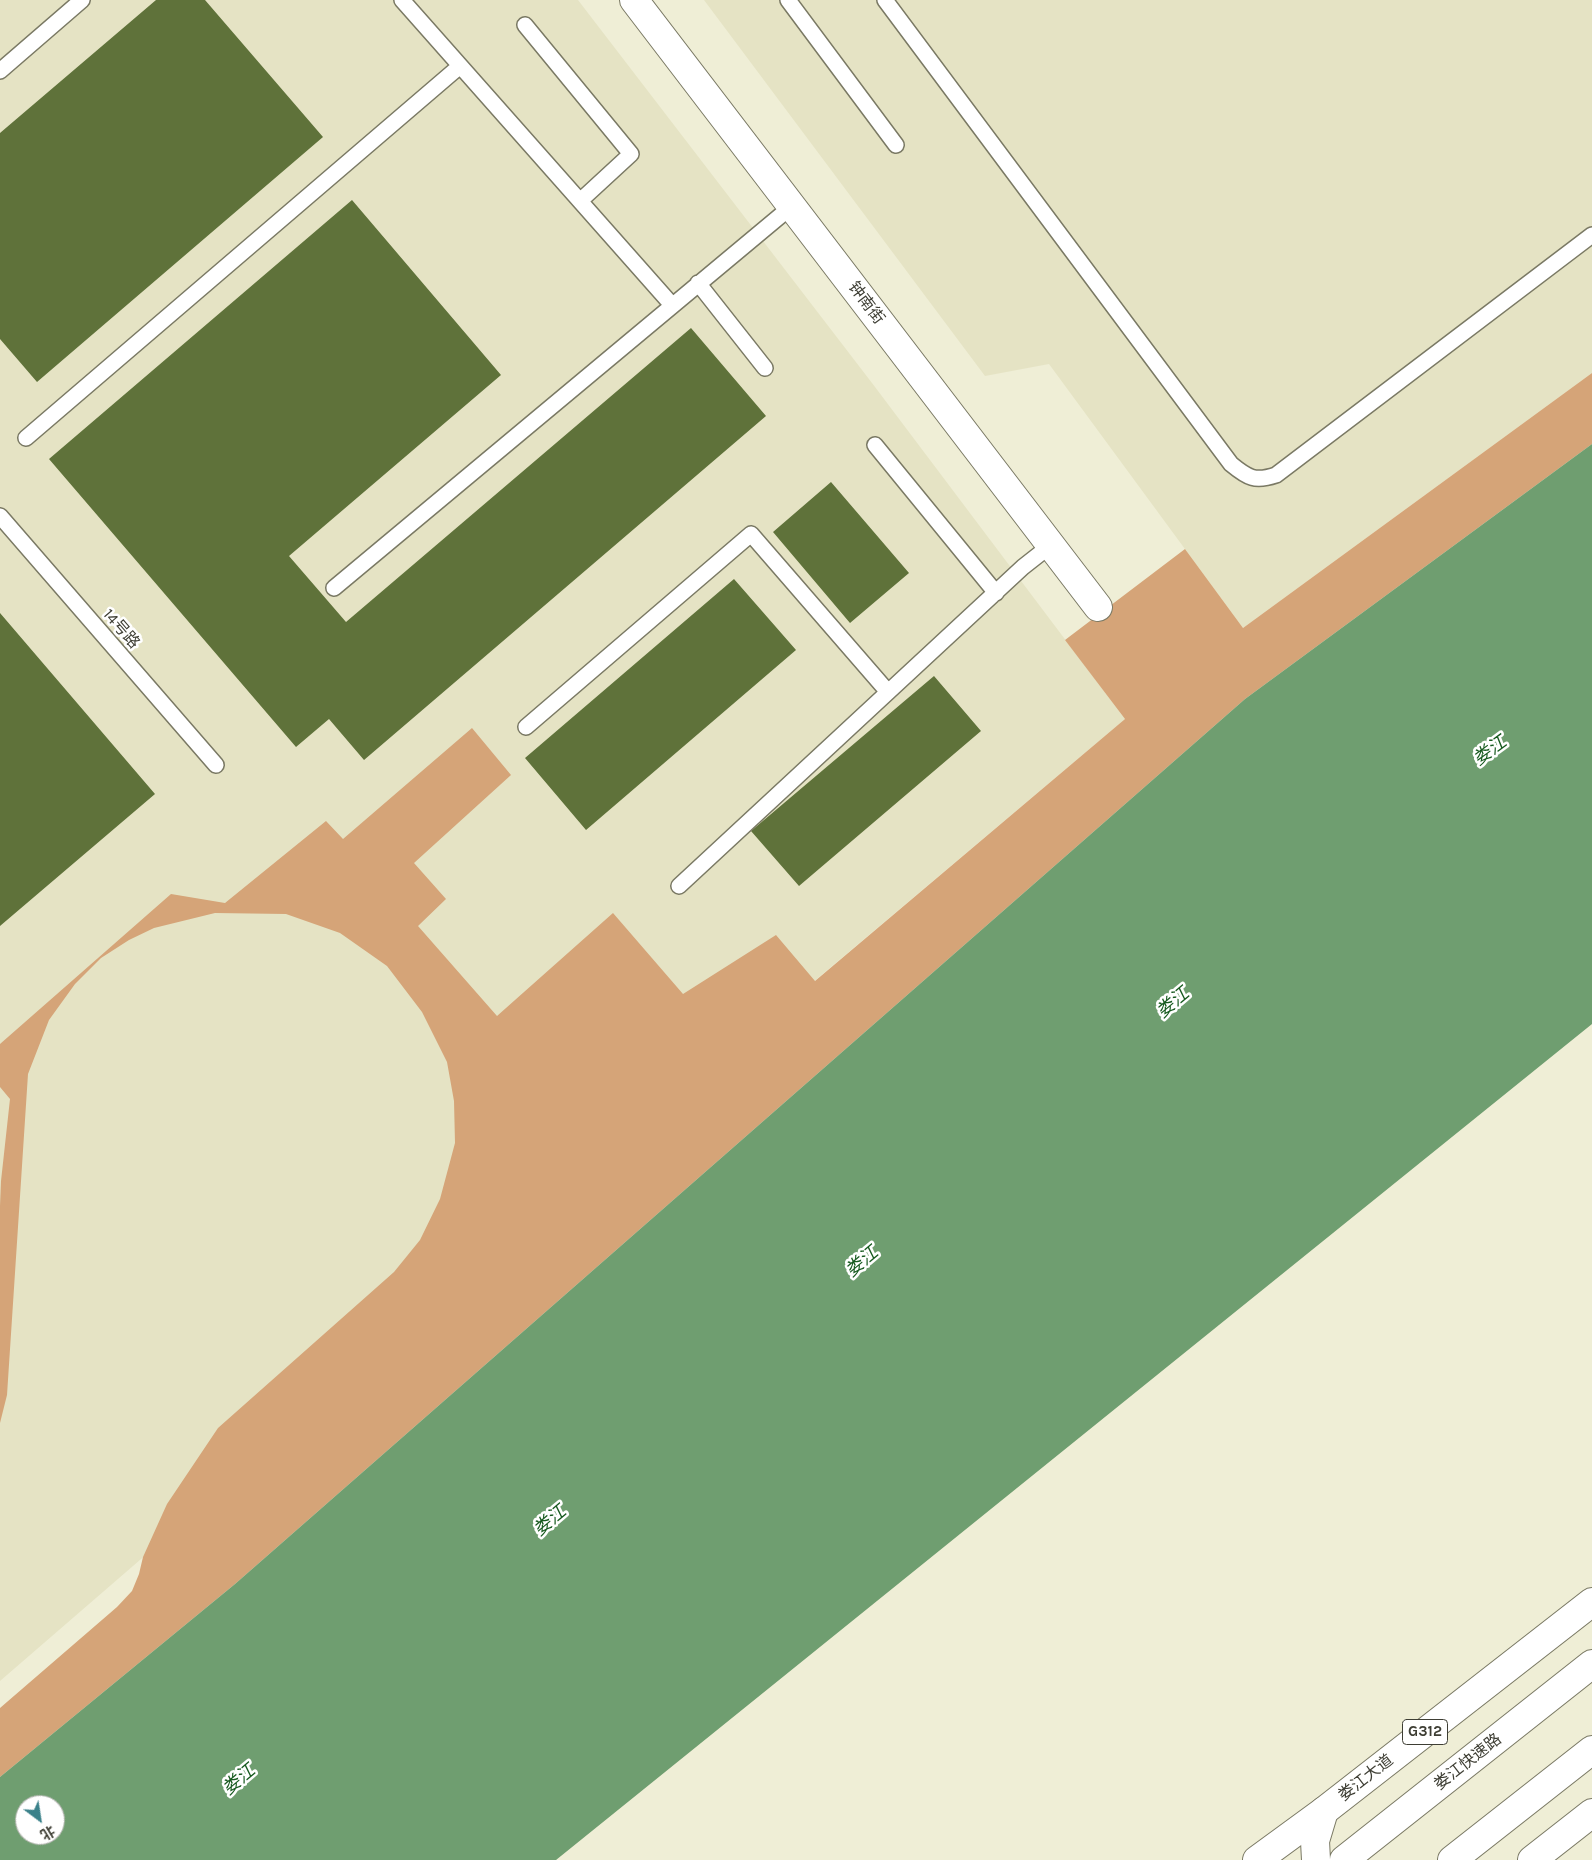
<!DOCTYPE html>
<meta charset="utf-8">
<style>
body{margin:0}
#map{position:relative;width:1592px;height:1860px;overflow:hidden;background:#efeed6;font-family:Karla,"Noto Sans SC",sans-serif}
canvas{display:block}
.north{position:absolute;left:15px;top:1795px;width:50px;height:50px;box-sizing:border-box;background:#fff;border:1px solid #b2b2ae;border-radius:50%;rotate:149deg;font-size:14px;font-weight:700;line-height:20px;text-align:center;color:#3e3e34}
.north::after{content:'';display:block;margin:auto;width:18px;height:22px;background:#3a818a;clip-path:polygon(50% 0,100% 100%,50% 72%,0 100%)}
</style>
<div id="map">
<canvas width="1592" height="1860"></canvas>
<div class="north">北</div>
</div>
<script>
const c = document.querySelector('canvas').getContext('2d');
c.lineJoin = 'round';
function paint(path, color) { c.fillStyle = color; c.fill(path, 'evenodd'); }
function strokePath(path, color, width, dash) { c.strokeStyle = color; c.lineWidth = width; c.lineCap = dash ? 'butt' : 'round'; c.setLineDash(dash || []); c.stroke(path); }
function drawText(font, color, halo, rows, align = 'center') {
  c.font = font + ' Karla,"Noto Sans SC",sans-serif'; c.lineWidth = 5; c.setLineDash([]); c.textBaseline = 'middle'; c.strokeStyle = halo; c.fillStyle = color; for (const [text, x, y, turn = 0] of rows) {
    c.save(); c.translate(x, y); c.rotate((+turn || 0) * Math.PI / 180); c.textAlign = isNaN(turn) ? turn : align; if (halo) c.strokeText(text, 0, 0); c.fillText(text, 0, 0); c.restore();
  }
}
paint(new Path2D(`
 M0 0H578L872 383 1125 719 614 1150 0 1681Z
 M704 0H1592V373L1243 628 1049 364 985 376Z`), '#e5e3c4');
paint(new Path2D(`
 M1592 373V444L1245 699 235 1584 0 1777V1708L117 1607 132 1591 139 1574 143 1557 167 1504 218 1428 394 1272 420 1240 440 1199 455 1143 454 1101 447 1062 422 1012 387 966 340 933 286 914 215 913 154 928 129 940 101 958 75 984 49 1020 28 1074 7 1395 0 1423V1206L1 1181 10 1099 0 1087V1044L171 894 225 903 326 821 343 839 472 728 511 775 414 863 446 899 418 926 497 1016 613 913 683 994 776 935 815 981 1125 719 1065 640 1185 549 1243 628Z`), '#d5a478');
paint(new Path2D(`
 M1592 444V1024L556 1860H0V1777L235 1584 1245 699ZM25 1805H55V1835H25Z`), '#6f9e70');
paint(new Path2D(`
 M156 0H205L323 137 37 382 0 339V133Z
 M352 200 501 375 289 556 346 622 691 328 766 416 364 760 329 719 296 747 49 459Z
 M831 482 909 573 850 623 773 532Z
 M734 579 796 650 586 830 525 758Z
 M0 613 155 794 0 926Z
 M934 676 981 731 799 886 751 831Z`), '#5f723a');
const lane = new Path2D(`
 M402 0 672 305
 M788 0 896 145
 M885 0 1231 464C1248 478 1255 482 1276 475L1592 235
 M525 25 631 154 580 201
 M0 71 82 0
 M698 283 765 368
 M26 438 460 66
 M875 445 996 593
 M0 516 216 765
 M334 588 792 206
 M526 727 751 534 888 692
 M679 886 1023 567 1051 545`);
const secondary = new Path2D(`
 M634 0 1098 607`);
const primary = new Path2D(`
 M1257 1860 1324 1811 1592 1602
 M1532 1860 1592 1813`);
const highway = new Path2D(`
 M1316 1860 1315 1841 1324 1811
 M1344 1860 1592 1664
 M1452 1860 1592 1750`);
strokePath(lane, '#7a7964', 18);
strokePath(secondary, '#7a7964', 30);
strokePath(primary, '#7a7964', 30);
strokePath(highway, '#7a7964', 30);
strokePath(lane, '#fff', 15);
strokePath(secondary, '#fff', 28);
strokePath(primary, '#fff', 28);
strokePath(highway, '#fff', 28);
for (const [x, y, w] of [
 [1425,1732,45]
]) { const box = new Path2D(); box.roundRect(x - w / 2, y - 12.5, w, 25, 4); c.fillStyle = '#fff'; c.fill(box); strokePath(box, '#3e3e34', 1); }
drawText('bold 15px', '#3e3e34', null, [
 ["G312",1425,1732]
]);
drawText('16px', '#3e3e34', '#fff', [
 ["钟南街",866,303,53],
 ["14号路",121,629,49],
 ["娄江快速路",1468,1762,-38],
 ["娄江大道",1366,1778,-38]
]);
drawText('italic 18px', '#175a1f', '#fff', [
 ["娄江",1490,751,-36],
 ["娄江",1173,1003,-40],
 ["娄江",862,1262,-40],
 ["娄江",550,1521,-40],
 ["娄江",239,1780,-40]
]);
</script>
